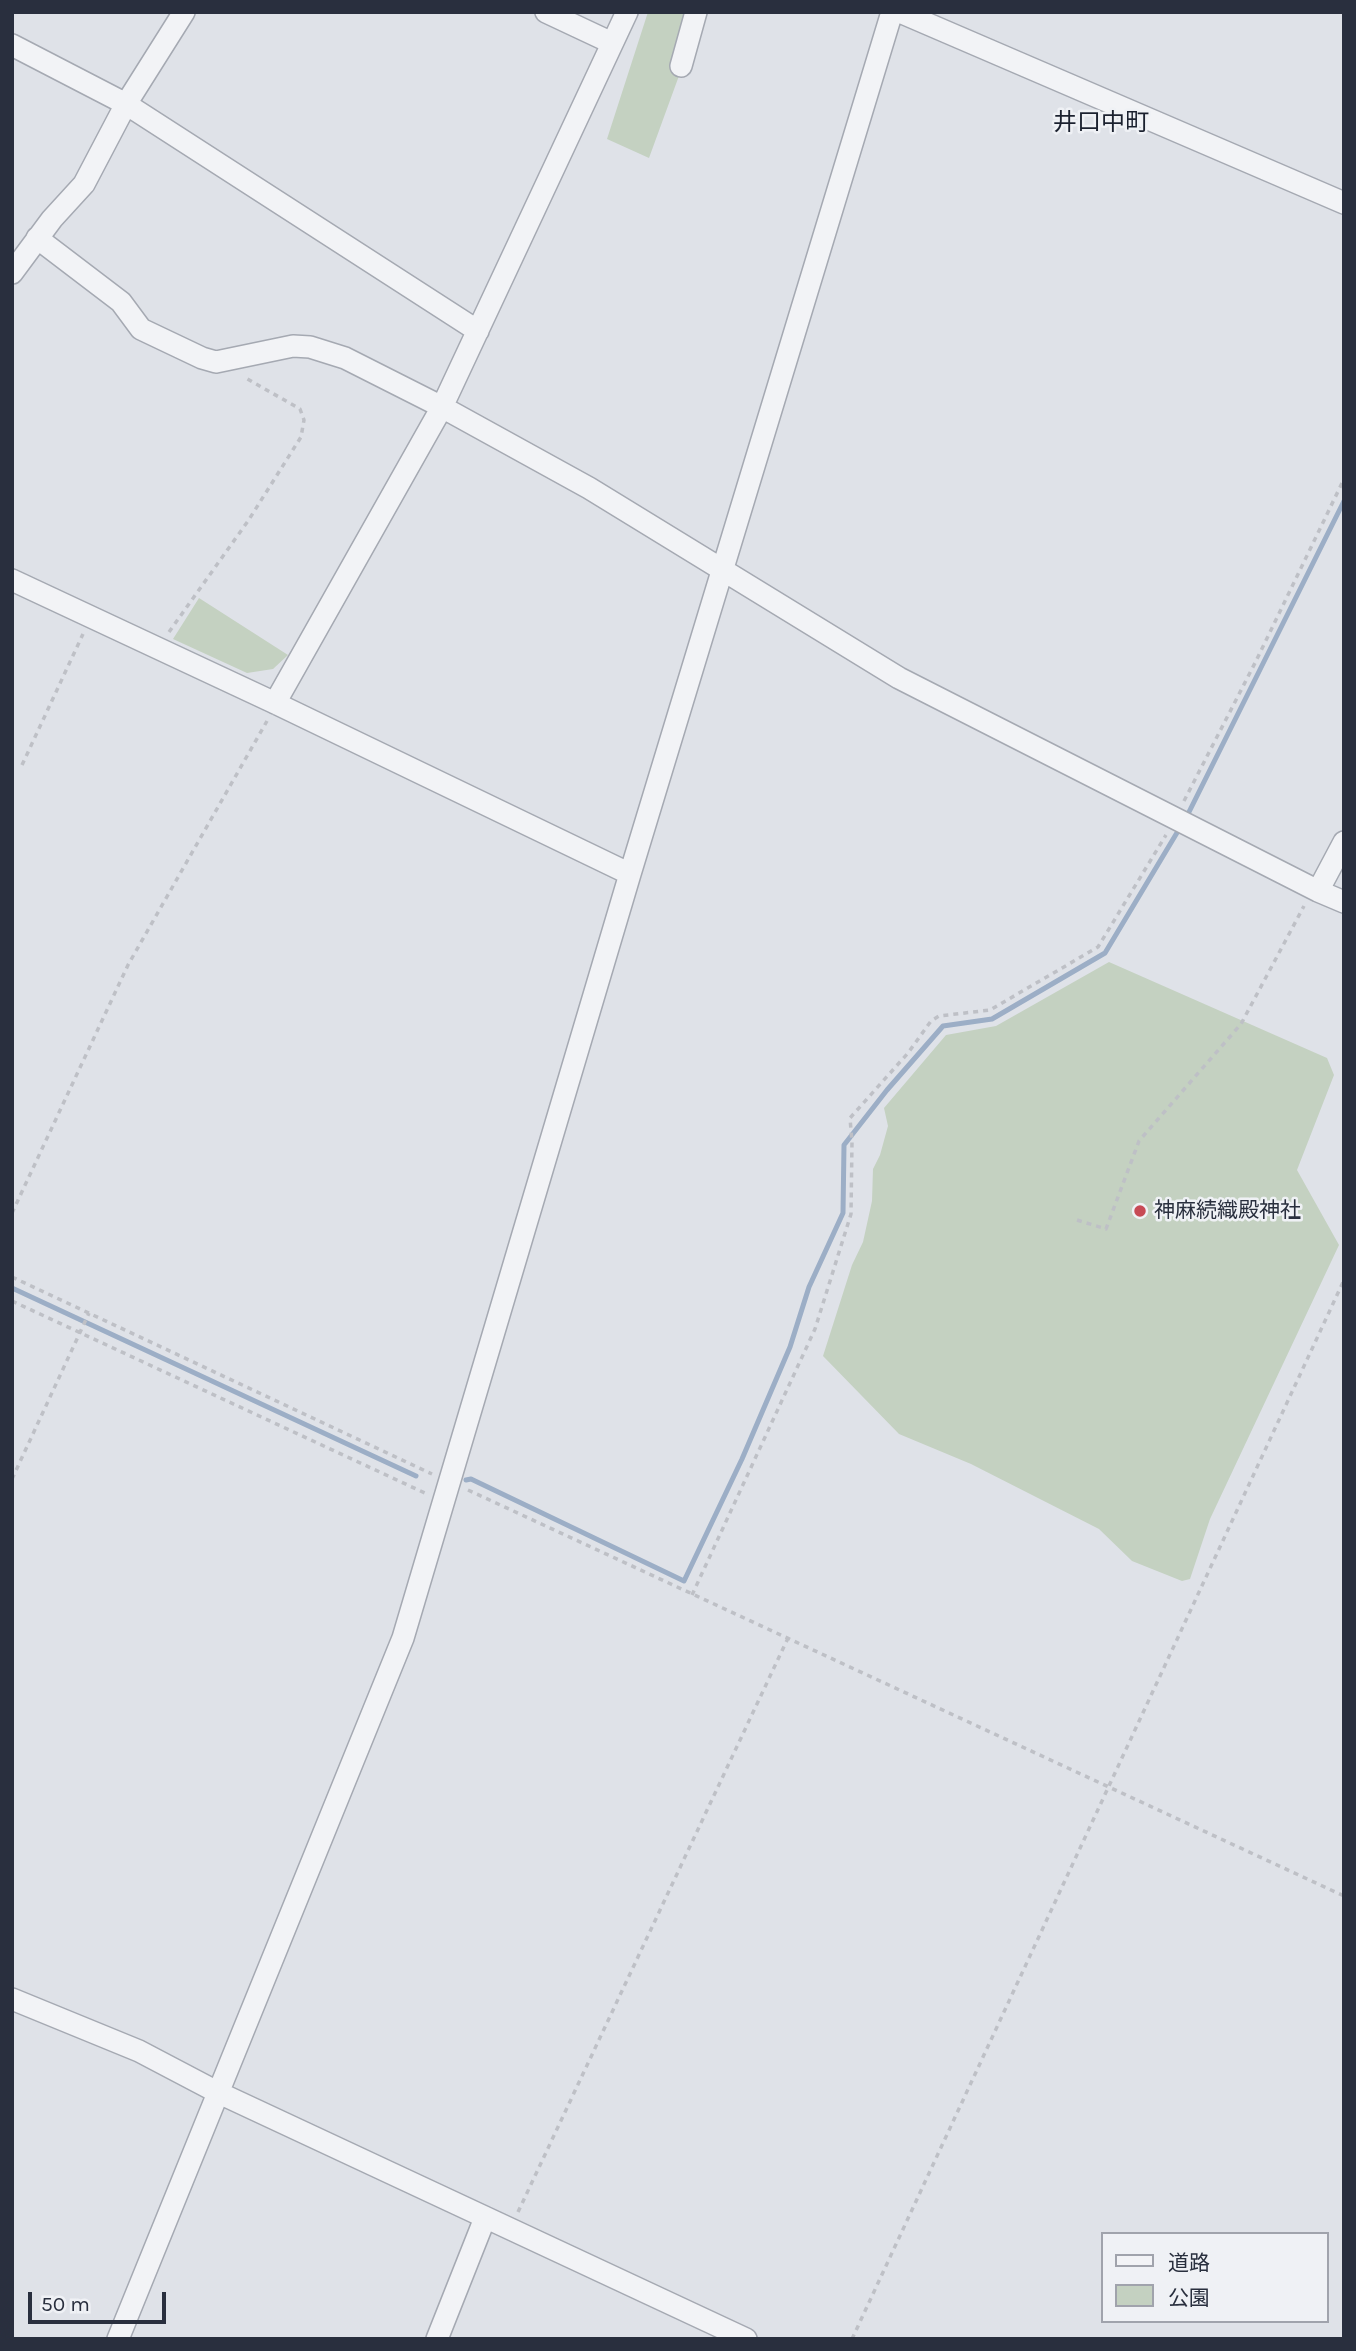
<!DOCTYPE html>
<meta charset="utf-8">
<style>
body{margin:0}
#map{position:relative;width:1356px;height:2351px;overflow:hidden;background:#dfe2e8;font-family:Karla,"Noto Sans JP",sans-serif}
canvas{display:block}
.frame{position:absolute;inset:0;border:14px solid #292f3e;pointer-events:none}
.legend{position:absolute;left:1101px;top:2232px;width:228px;height:91px;box-sizing:border-box;background:#eff1f5;border:2px solid #a0a3ac;margin:0;padding:9px 12px;list-style:none;font-size:21px;color:#292f3e}
.legend li{display:flex;align-items:center;gap:14px;height:35px}
.legend b{width:35px;border:2px solid #a0a3ac}
.scale{position:absolute;left:28px;top:2292px;width:138px;height:32px;box-sizing:border-box;border:4px solid #292f3e;border-top:0;padding-left:9px;font-size:21px;line-height:24px;white-space:nowrap;color:#292f3e;-webkit-text-stroke:5px #eff1f5;paint-order:stroke}
</style>
<div id="map">
<canvas width="1356" height="2351"></canvas>
<div class="frame"></div>
<ul class="legend">
<li><b style="height:9px;background:#f2f3f6"></b>道路</li>
<li><b style="height:19px;background:#c4d1c1"></b>公園</li>
</ul>
<div class="scale">50 m</div>
</div>
<script>
const c = document.querySelector('canvas').getContext('2d');
c.lineJoin = 'round';
function paint(path, color) { c.fillStyle = color; c.fill(path, 'evenodd'); }
function strokePath(path, color, width, dash) { c.strokeStyle = color; c.lineWidth = width; c.lineCap = dash ? 'butt' : 'round'; c.setLineDash(dash || []); c.stroke(path); }
function drawText(font, color, halo, rows, align = 'center') {
  c.font = font + ' Karla,"Noto Sans JP",sans-serif'; c.lineWidth = 5; c.setLineDash([]); c.textBaseline = 'middle'; c.strokeStyle = halo; c.fillStyle = color; for (const [text, x, y, turn = 0] of rows) {
    c.save(); c.translate(x, y); c.rotate((+turn || 0) * Math.PI / 180); c.textAlign = isNaN(turn) ? turn : align; if (halo) c.strokeText(text, 0, 0); c.fillText(text, 0, 0); c.restore();
  }
}
paint(new Path2D(`
 M648 12H689L680 73 649 158 607 139Z
 M199 598 288 655 273 669 247 673 173 639Z
 M1109 962 1327 1058 1334 1075 1297 1170 1339 1245 1210 1519 1190 1579 1182 1581 1132 1561 1099 1529 971 1464 899 1434 823 1356 852 1265 863 1242 872 1201 873 1169 880 1155 888 1126 884 1108 946 1035 996 1026Z`), '#c4d1c1');
strokePath(new Path2D(`
 M1186 818 1344 501
 M12 1288 416 1476
 M466 1480 471 1479 684 1581 742 1459 790 1347 809 1287 843 1213 844 1145 887 1090 943 1026 992 1019 1105 953 1181 826`), '#9caec6', 5);
const minor = new Path2D(`
 M546 12 612 43
 M900 12 1344 203
 M12 45 126 104 478 331
 M681 66 696 12
 M37 238 121 302 141 329 202 358 216 362 293 346 310 347 345 358 442 407 589 488 899 678 1318 891 1344 902
 M12 273 52 219 84 184 126 104 184 12
 M12 580 275 703 630 874
 M275 703 442 407 627 12
 M1318 891 1344 842
 M12 1999 139 2051 217 2092 746 2339
 M118 2339 403 1638 630 874 892 12
 M437 2339 485 2218`);
strokePath(minor, '#a5a9b2', 24);
strokePath(new Path2D(`
 M169 632 248 521 301 437 304 420 300 409 244 377
 M22 765 83 634
 M1184 801 1255 663 1344 479
 M12 1213 128 965 267 721
 M1077 1220 1106 1229 1139 1141 1241 1024 1304 906
 M12 1277 432 1474
 M12 1301 427 1494
 M12 1479 89 1313
 M468 1490 1344 1896
 M692 1595 815 1329 851 1214 852 1142 850 1118 908 1053 931 1021 939 1016 990 1010 1098 947 1166 835
 M518 2212 788 1638
 M852 2339 1344 1280`), '#bec0c6', 3.5, [5, 5]);
strokePath(minor, '#f2f3f6', 21);
for (const [x, y, r, color] of [
 [1140,1211,7,"#c74a55"]
]) { const dot = new Path2D(); dot.arc(x, y, r, 0, 2 * Math.PI); c.fillStyle = color; c.fill(dot); strokePath(dot, '#eff1f5', 2.5); }
drawText('21px', '#292f3e', '#eff1f5', [
 ["神麻続織殿神社",1154,1211]
], 'left');
drawText('24px', '#1b212f', '#eff1f5', [
 ["井口中町",1101,123]
]);
</script>
